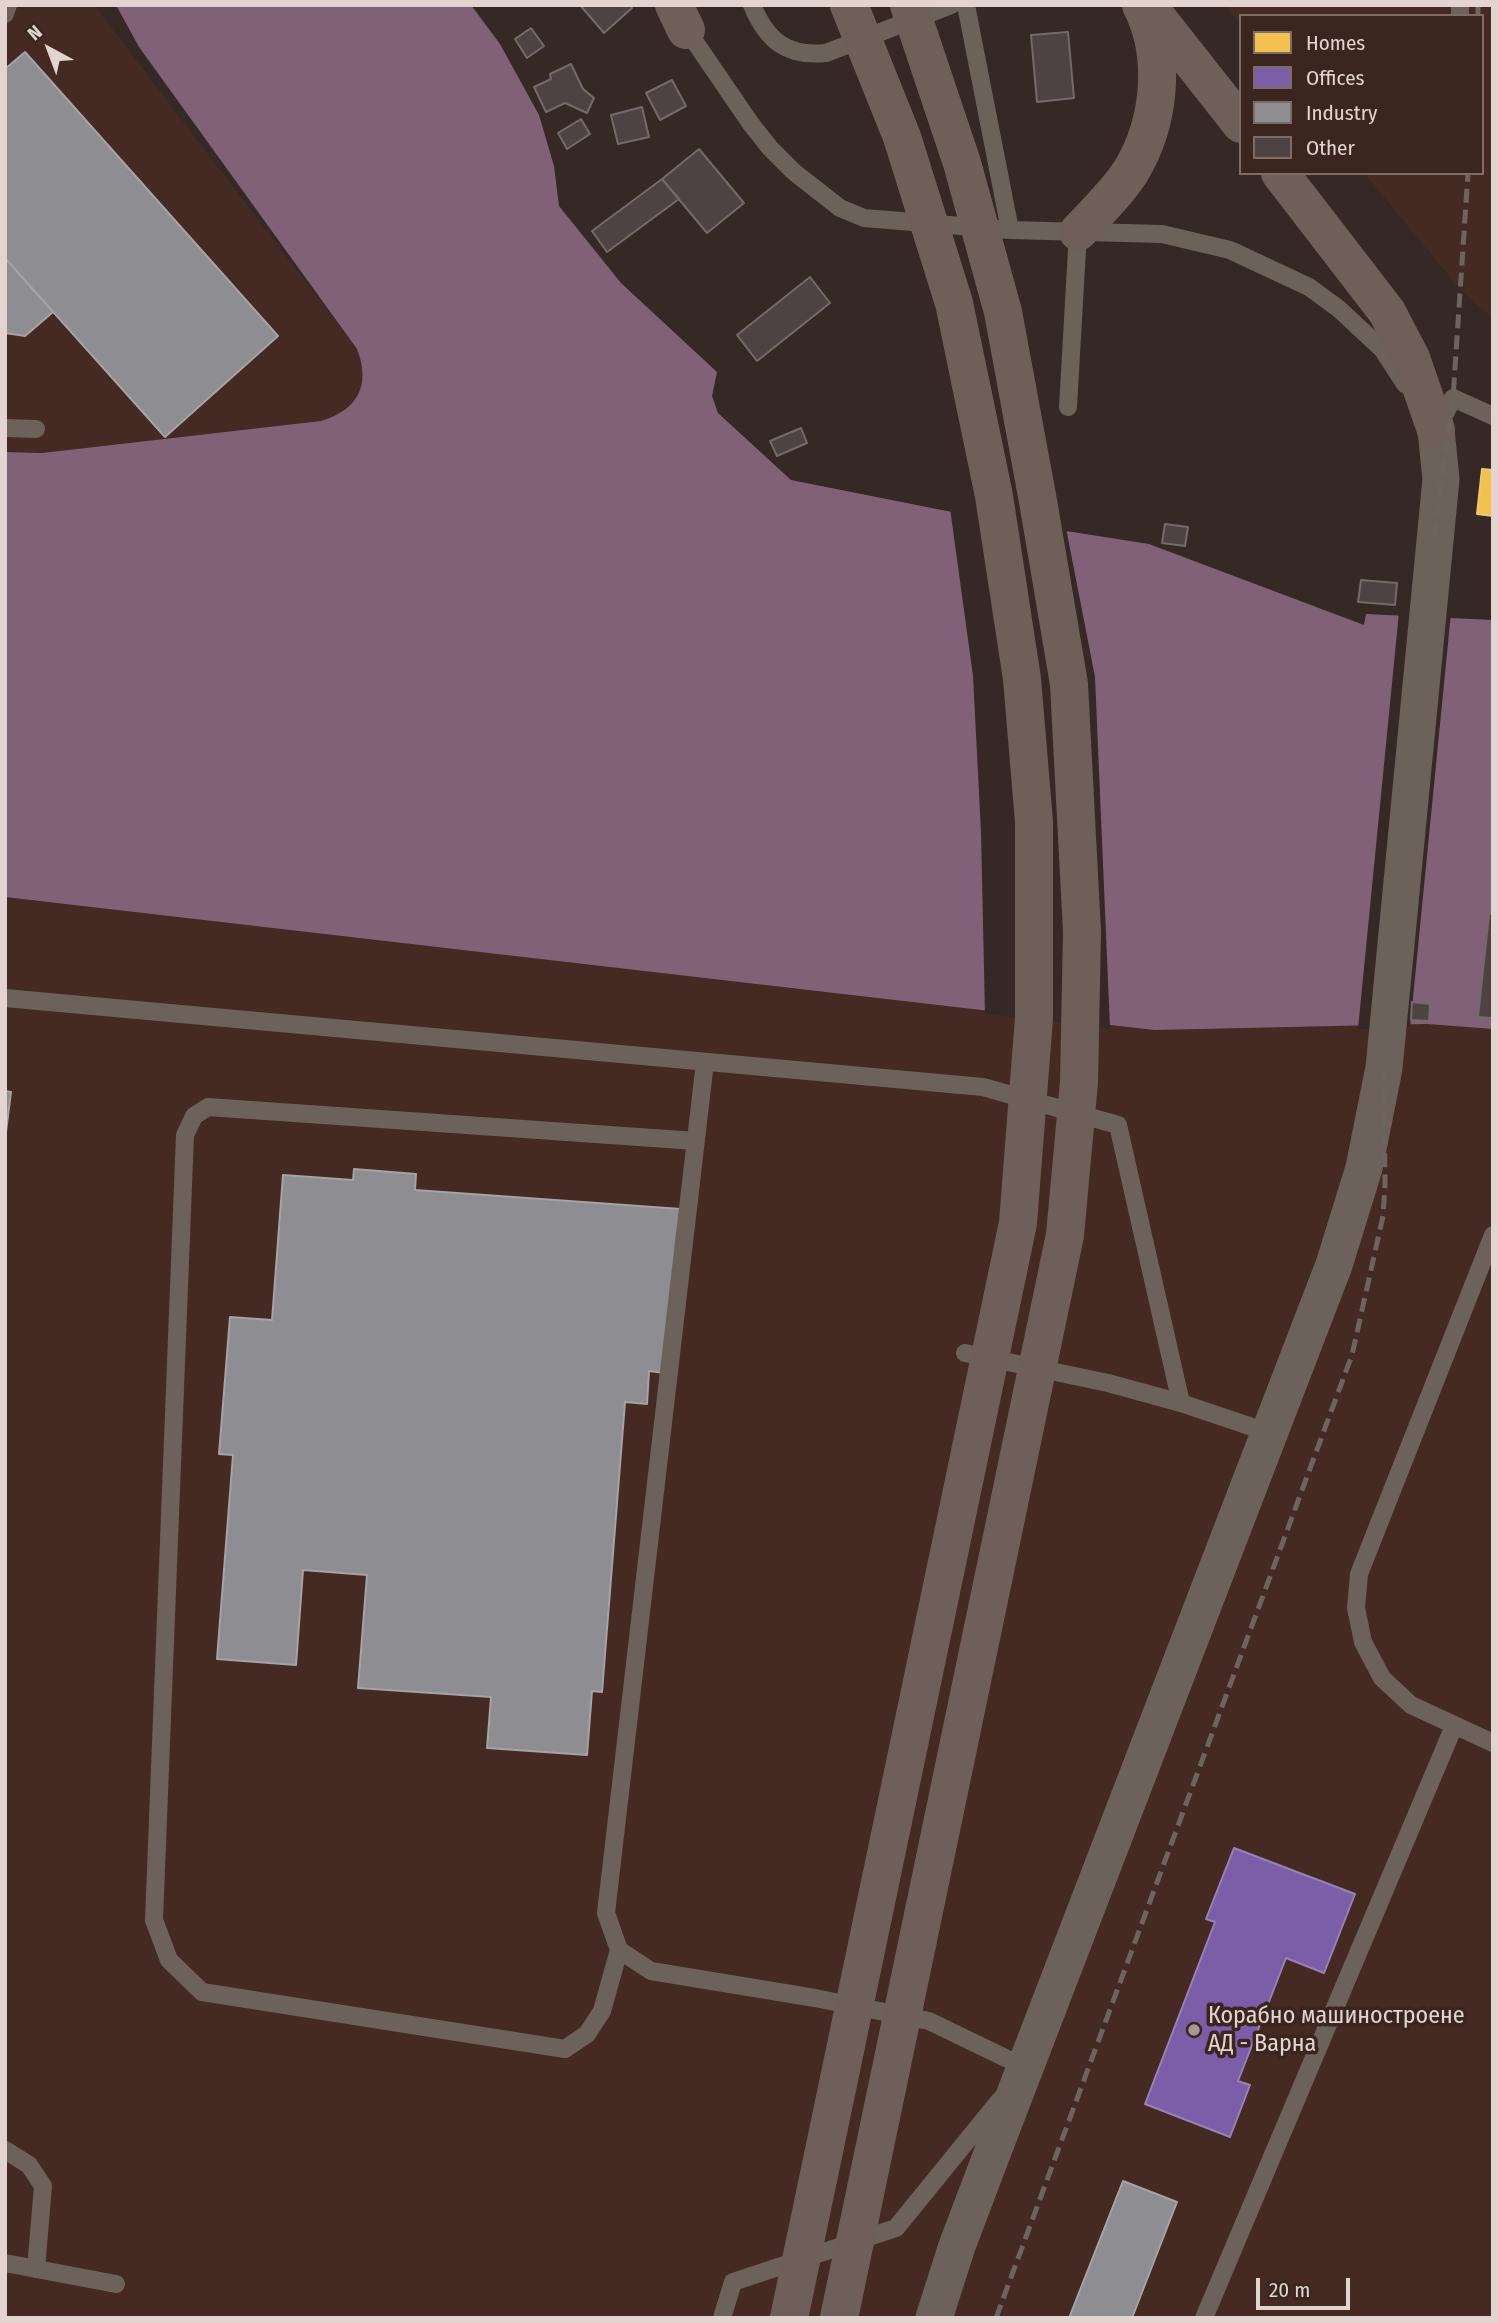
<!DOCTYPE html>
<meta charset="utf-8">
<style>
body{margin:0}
#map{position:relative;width:1498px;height:2323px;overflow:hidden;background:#352825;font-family:"Fira Sans Condensed",sans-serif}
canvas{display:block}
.frame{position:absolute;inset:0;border:7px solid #e3d4d0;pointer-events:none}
.legend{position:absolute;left:1239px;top:14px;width:245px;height:161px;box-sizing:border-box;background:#3b251f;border:2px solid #7e6b66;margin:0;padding:9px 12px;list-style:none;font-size:21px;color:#e3d4d0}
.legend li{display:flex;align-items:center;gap:14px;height:35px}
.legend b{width:35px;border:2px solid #7e6b66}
.north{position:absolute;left:14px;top:14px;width:70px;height:70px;-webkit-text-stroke:5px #3b251f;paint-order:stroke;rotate:319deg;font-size:19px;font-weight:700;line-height:28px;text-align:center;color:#e3d4d0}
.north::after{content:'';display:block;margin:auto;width:24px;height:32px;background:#e3d4d0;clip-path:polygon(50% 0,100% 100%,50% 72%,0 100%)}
.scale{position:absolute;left:1256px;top:2278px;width:94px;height:32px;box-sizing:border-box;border:4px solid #e3d4d0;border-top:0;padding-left:9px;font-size:21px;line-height:24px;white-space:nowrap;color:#e3d4d0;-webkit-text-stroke:5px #3b251f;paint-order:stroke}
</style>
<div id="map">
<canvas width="1498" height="2323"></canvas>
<div class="frame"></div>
<ul class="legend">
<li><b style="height:19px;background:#f2c14e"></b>Homes</li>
<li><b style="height:19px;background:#7b5ea7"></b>Offices</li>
<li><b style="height:19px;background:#8d8d92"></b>Industry</li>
<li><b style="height:19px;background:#4e4242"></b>Other</li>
</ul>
<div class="north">N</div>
<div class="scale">20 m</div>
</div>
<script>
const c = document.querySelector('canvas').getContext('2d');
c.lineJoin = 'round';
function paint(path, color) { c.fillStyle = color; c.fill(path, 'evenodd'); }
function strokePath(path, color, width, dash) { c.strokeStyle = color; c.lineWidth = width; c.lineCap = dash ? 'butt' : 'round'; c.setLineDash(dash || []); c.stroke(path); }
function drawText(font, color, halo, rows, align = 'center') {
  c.font = font + ' "Fira Sans Condensed",sans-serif'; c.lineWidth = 7; c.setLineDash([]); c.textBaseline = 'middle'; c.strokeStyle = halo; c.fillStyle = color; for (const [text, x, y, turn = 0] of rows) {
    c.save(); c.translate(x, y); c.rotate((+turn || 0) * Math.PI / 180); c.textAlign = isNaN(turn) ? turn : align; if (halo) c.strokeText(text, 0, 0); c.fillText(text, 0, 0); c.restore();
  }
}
paint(new Path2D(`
 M5 5H94L357 349 363 364V379L359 394 349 407 336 416 321 421 41 453 5 450Z
 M1225 5H1493V319L1459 288 1364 173H1482V16H1241V24Z
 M5 897 1154 1030 1427 1024 1493 1029V2318H5Z`), '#452a23');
paint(new Path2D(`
 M116 5H471L500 44 539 115 554 166 559 206 621 283 717 372 712 396 718 413 791 480 977 517 1149 544 1364 625 1366 614 1493 620V1029L1427 1024 1154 1030 5 897V452L42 453 321 421C358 410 371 385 357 349L139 47Z`), '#816177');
paint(new Path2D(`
 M950 508 1066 528 1095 677 1110 1028 985 1014 981 832 973 676Z
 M1399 612 1451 613 1410 1028 1358 1029Z`), '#352825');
const homes = new Path2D(`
 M1482 469 1493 470V516L1477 514Z`);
paint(homes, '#f2c14e');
strokePath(homes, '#eec775', 2);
const offices = new Path2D(`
 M1234 1848 1355 1894 1324 1973 1286 1958 1238 2081 1250 2085 1230 2137 1145 2104 1215 1922 1206 1919Z`);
paint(offices, '#7b5ea7');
strokePath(offices, '#9a81b3', 2);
const industry = new Path2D(`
 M25 52 278 336 165 437 5 258V69Z
 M5 258 53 312 25 336 5 333Z
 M5 1091 11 1092 5 1140Z
 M354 1169 416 1174 415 1190 681 1209 665 1373 649 1371 647 1404 625 1402 602 1692 592 1691 587 1755 487 1748 491 1697 358 1688 367 1575 303 1570 296 1665 217 1659 233 1455 219 1454 230 1317 272 1320 283 1175 353 1180Z
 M1123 2181 1177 2202 1132 2318H1069Z`);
paint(industry, '#8d8d92');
strokePath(industry, '#a7a2a5', 2);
const building = new Path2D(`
 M580 5H631L632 8 604 33Z
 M531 28 544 46 527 58 515 39Z
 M1068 32 1074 98 1037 102 1031 35Z
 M571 64 583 89 594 98 587 113 565 103 546 112 534 87 551 79 550 74Z
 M672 80 686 106 660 120 646 93Z
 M642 107 649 137 618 144 611 115Z
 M581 119 590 134 567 149 558 133Z
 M699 149 744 203 707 233 662 179Z
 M662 179 679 199 607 252 592 231Z
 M810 277 830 303 757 361 737 335Z
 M801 428 807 443 777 456 770 441Z
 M1165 524 1188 527 1185 546 1162 543Z
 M1361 580 1397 583 1395 605 1358 602Z
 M1489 914H1493V1018L1478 1017Z
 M1412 1002 1430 1004 1429 1021 1411 1020Z`);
paint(building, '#4e4242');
strokePath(building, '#75696a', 2);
strokePath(new Path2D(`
 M752 5C767 41 787 57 826 53L951 5
 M966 5 1010 230
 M1460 5V16
 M5 14 8 5
 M684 26 751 124 770 148 794 172 840 208 864 218 1010 230 1162 234 1230 250 1309 287 1339 309 1383 350 1405 384
 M1068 407 1078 232
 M1438 427 1453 398 1493 416
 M5 428 36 429
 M5 998 983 1087 1118 1125 1181 1403 1270 1433
 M705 1062 606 1913 619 1950 651 1971 815 1998 929 2021 1026 2068 1025 2070
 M1493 1235 1359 1574 1356 1608 1363 1642 1382 1678 1411 1705 1493 1743
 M965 1353 1108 1383 1181 1403
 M619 1950 602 2011 587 2034 565 2049 202 1992 169 1960 154 1920 185 1135 194 1116 208 1107 696 1141
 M5 2150 29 2165 43 2186 36 2269
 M5 2263 116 2284
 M722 2318 733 2282 896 2228 1000 2100
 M1204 2318 1454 1726`), '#6c625a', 18);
strokePath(new Path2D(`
 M934 2318 957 2246 993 2151 1334 1265 1364 1168 1384 1068 1441 479 1436 430`), '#6c625a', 37);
strokePath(new Path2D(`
 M674 5 686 30
 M1151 10 1241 124
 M1280 173 1387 312 1411 358 1436 430
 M1078 232C1096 213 1116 194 1131 171 1160 123 1167 56 1141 5
 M789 2318 1018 1223 1034 1018V822L1022 679 994 496 954 303 902 137 849 5
 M839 2318 1065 1235 1079 1082 1082 932 1069 684 1038 501 1003 312 962 163 909 5`), '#6e6058', 38);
strokePath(new Path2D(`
 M1478 16V5
 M1434 537 1453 398 1468 173
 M996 2318 1352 1355 1383 1216 1385 1185 1384 1068`), '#6d645f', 5, [14, 7]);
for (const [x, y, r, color] of [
 [1194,2030,7,"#a69894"]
]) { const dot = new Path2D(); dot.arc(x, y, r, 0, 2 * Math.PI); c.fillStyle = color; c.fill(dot); strokePath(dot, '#3b251f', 2.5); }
drawText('24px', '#e3d4d0', '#3b251f', [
 ["Корабно машиностроене",1208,2016],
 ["АД - Варна",1208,2044]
], 'left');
</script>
